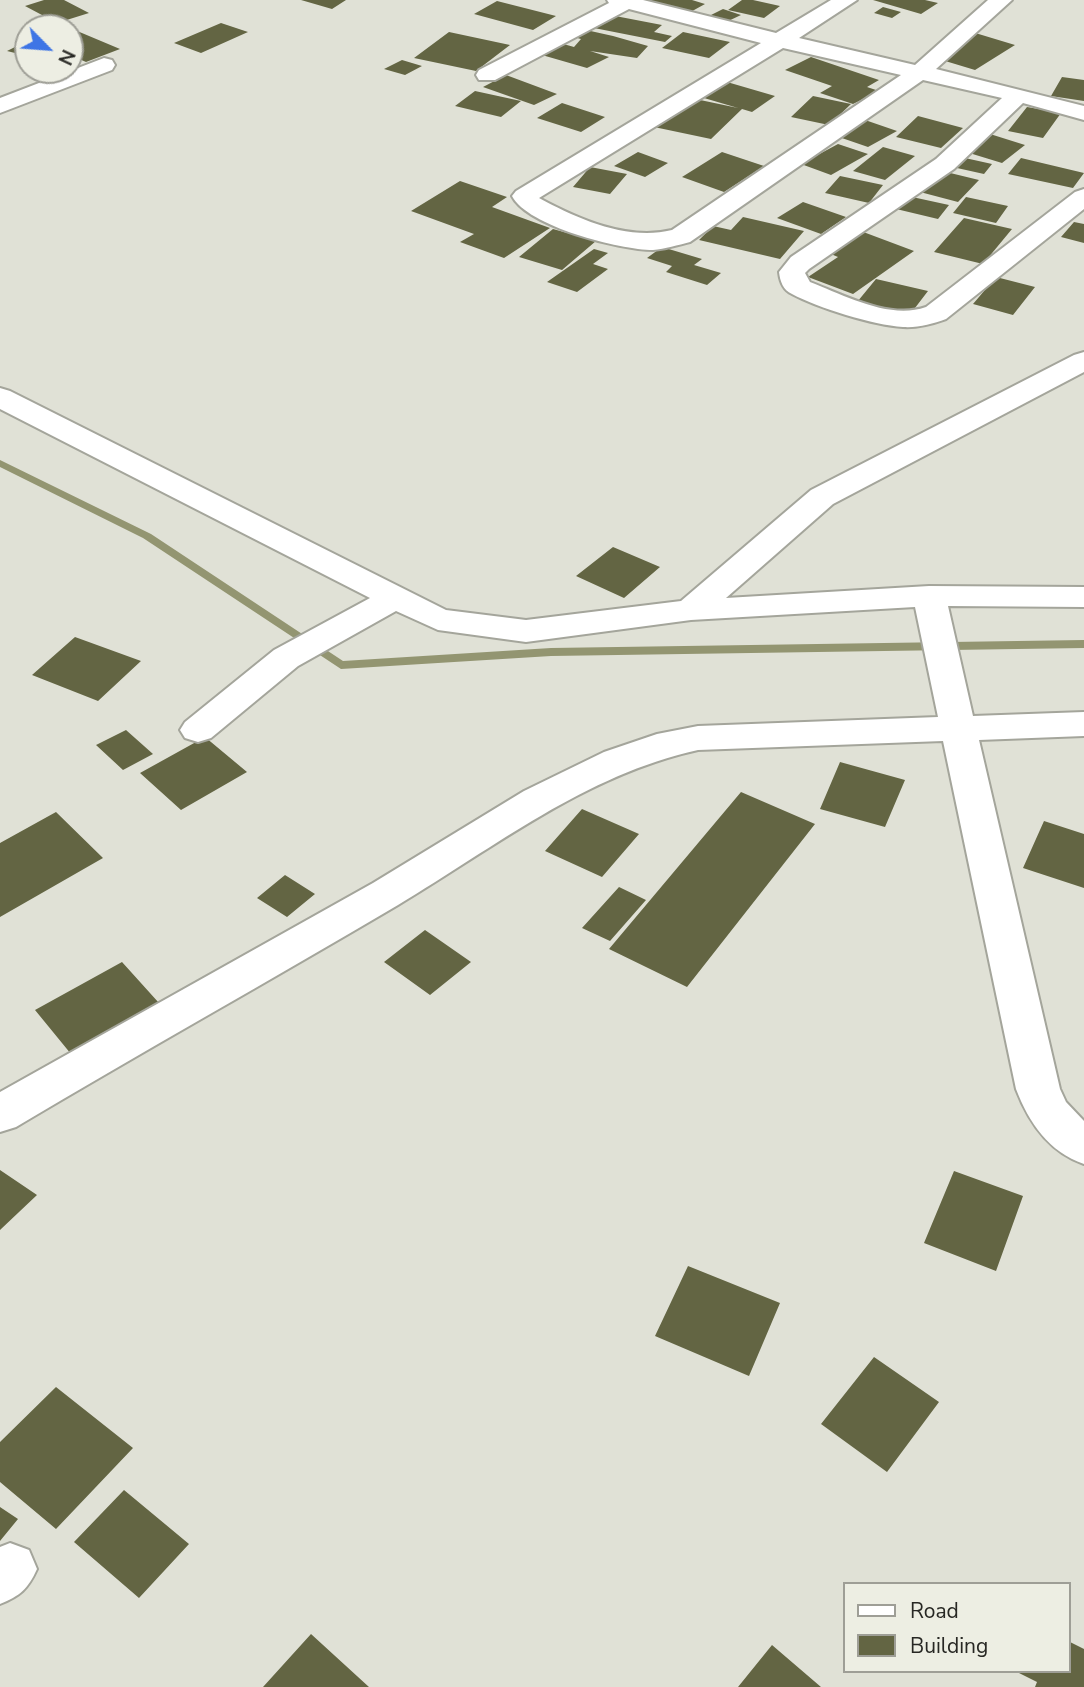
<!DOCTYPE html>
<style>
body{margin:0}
#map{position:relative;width:1084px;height:1687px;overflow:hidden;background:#e0e1d6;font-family:"Nunito Sans",sans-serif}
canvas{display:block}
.legend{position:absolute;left:843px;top:1582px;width:228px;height:91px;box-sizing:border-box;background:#edeee3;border:2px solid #9e9e96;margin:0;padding:9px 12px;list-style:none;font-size:21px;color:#272723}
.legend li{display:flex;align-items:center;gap:14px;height:35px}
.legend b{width:35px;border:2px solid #9e9e96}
.north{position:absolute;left:14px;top:14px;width:70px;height:70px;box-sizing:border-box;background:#edeee3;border:2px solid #9e9e96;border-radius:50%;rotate:115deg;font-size:19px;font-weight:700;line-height:28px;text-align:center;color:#272723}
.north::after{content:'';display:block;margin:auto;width:24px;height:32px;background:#3e75e5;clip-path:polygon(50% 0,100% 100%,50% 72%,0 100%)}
</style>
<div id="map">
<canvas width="1084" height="1687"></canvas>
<ul class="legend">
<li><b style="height:9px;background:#fff"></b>Road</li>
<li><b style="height:19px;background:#636543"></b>Building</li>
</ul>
<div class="north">N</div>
</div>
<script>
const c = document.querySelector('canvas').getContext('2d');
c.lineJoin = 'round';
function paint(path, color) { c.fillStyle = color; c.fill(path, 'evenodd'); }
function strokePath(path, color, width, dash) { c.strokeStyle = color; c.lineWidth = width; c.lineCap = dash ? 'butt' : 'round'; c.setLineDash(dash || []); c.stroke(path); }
paint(new Path2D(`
 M0 460 151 534 343 661 551 648 1084 640V648L551 656 341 669 143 538 0 467Z`), '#939571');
paint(new Path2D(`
 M44 0H64L89 13 57 23 25 6Z
 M301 0H346L332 9Z
 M638 0H692L705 4 685 15Z
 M742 0H753L780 6 764 18 728 10Z
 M873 0H925L938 3 921 14Z
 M497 1 556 16 533 30 474 14Z
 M883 7 901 12 892 18 874 13Z
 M723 9 741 15 724 23 707 17Z
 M610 15 662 25 654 32 672 36 665 42 594 28Z
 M221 23 248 32 201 53 174 43Z
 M70 28 120 49 86 62 70 55Z
 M577 28 613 36 648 46 637 58 590 51 609 57 587 68 535 53 553 41 574 47 581 39 570 36Z
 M449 32 510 45 476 71 414 58Z
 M683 32 730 42 709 58 662 48Z
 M972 32 1015 45 975 70 932 57Z
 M25 42H28V53L23 55 7 51Z
 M811 57 879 80 867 87 879 91 853 104 820 93 832 86 785 70Z
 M402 60 422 66 405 75 384 69Z
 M506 75 557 94 534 105 483 87Z
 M1062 77 1084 80V101L1051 96Z
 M727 82 775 96 752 112 742 109 711 139 654 127 686 97 738 108 704 98Z
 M475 91 521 101 501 117 455 106Z
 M813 96 851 104 829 125 791 117Z
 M562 103 605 117 581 132 537 118Z
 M1027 107 1061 113 1043 138 1008 131Z
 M918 116 963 128 941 148 896 137Z
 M865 120 897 131 868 147 836 136Z
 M990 134 1025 145 1002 163 966 152Z
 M838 144 868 154 831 175 801 164Z
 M883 147 915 156 885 180 853 171Z
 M638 152 668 163 645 177 614 166Z
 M722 152 764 166 724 192 682 177Z
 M965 158 992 164 984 174 957 168Z
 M1021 158 1084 173 1073 188 1008 174Z
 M590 167 627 174 610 194 573 187Z
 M942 171 979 180 958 202 920 192Z
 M840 176 883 185 869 203 825 193Z
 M460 181 507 197 492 207 550 228 504 258 460 242 474 234 411 211Z
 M903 195 949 205 938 219 892 208Z
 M966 197 1008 206 996 223 953 213Z
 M803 202 846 217 821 234 777 218Z
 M743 217 804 231 780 259 699 240 713 226 731 230Z
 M964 218 1012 229 983 264 934 252Z
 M1074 222 1084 224V243L1061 237Z
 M553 229 596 241 562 270 519 257Z
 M858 230 914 251 853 294 808 277 838 257 826 252Z
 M662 247 702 259 694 265 721 273 707 285 666 272 672 266 647 258Z
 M594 249 608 253 593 264 608 269 577 292 547 282Z
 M996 277 1035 287 1013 315 973 304Z
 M876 279 928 291 905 321 853 307Z
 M613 547 660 567 624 598 576 576Z
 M75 637 141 661 98 701 32 675Z
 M126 730 153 754 123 770 96 745Z
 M205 737 247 772 181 810 140 773Z
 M840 762 905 780 885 827 820 809Z
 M741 792 815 824 687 987 609 949Z
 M582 809 639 834 602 877 545 851Z
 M56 812 103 858 0 917V843Z
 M1044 821 1084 834V888L1023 868Z
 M285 875 315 894 287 917 257 898Z
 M619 887 646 900 610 941 582 928Z
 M425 930 471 962 430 995 384 962Z
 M122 962 159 1003 71 1054 35 1010Z
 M0 1170 37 1195 0 1230Z
 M954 1171 1023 1196 996 1271 924 1243Z
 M688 1266 780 1303 749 1376 655 1336Z
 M874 1357 939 1402 887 1472 821 1424Z
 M56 1387 133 1448 56 1529 0 1482V1442Z
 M124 1490 189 1544 139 1598 74 1542Z
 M0 1507 18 1519 0 1541Z
 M311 1634 369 1687H263Z
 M1068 1641 1084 1649V1687H1035L1037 1682 1015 1671H1068Z
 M772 1645 821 1687H738Z`), '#636543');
const minor = new Path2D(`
 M607 0H643L776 33 831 0H857L799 38 915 65 988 0H1012L936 69 1084 106V120L1023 103 954 169 809 269 805 273 810 282C844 295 889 320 926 307L1075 192 1084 189V209L946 319C932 324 918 328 903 327 873 325 818 308 792 294 783 290 780 281 779 272L791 257 936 159 1002 98 923 80 690 242C678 245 665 249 653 250 620 250 527 226 512 196L516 191 761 43 629 9 495 80H479L476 75 479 70 609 3ZM783 48 901 75 672 230C627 241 578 219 539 198Z
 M104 58 112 60 115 65 112 70 0 113V98Z
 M1084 352V372L833 504 726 598 929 586 1084 587V607L948 606 973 716 1084 712V736L979 740 1060 1089 1066 1102 1084 1121V1164C1049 1152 1029 1123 1016 1089L943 741 698 750C585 775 495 847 398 905 271 980 142 1052 16 1127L0 1132V1092L373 883 524 791 604 752 657 734 698 726 938 717 915 607 691 620 526 642 438 630 396 611 298 666 211 738 198 742 185 738 180 730 185 722 274 650 370 598 0 409V388L10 391 446 610 526 620 681 601 811 490 1074 355Z
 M10 1543 29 1550 37 1569C28 1589 20 1596 0 1604V1547Z`);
strokePath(minor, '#a4a59b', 4);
paint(minor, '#fff');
</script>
